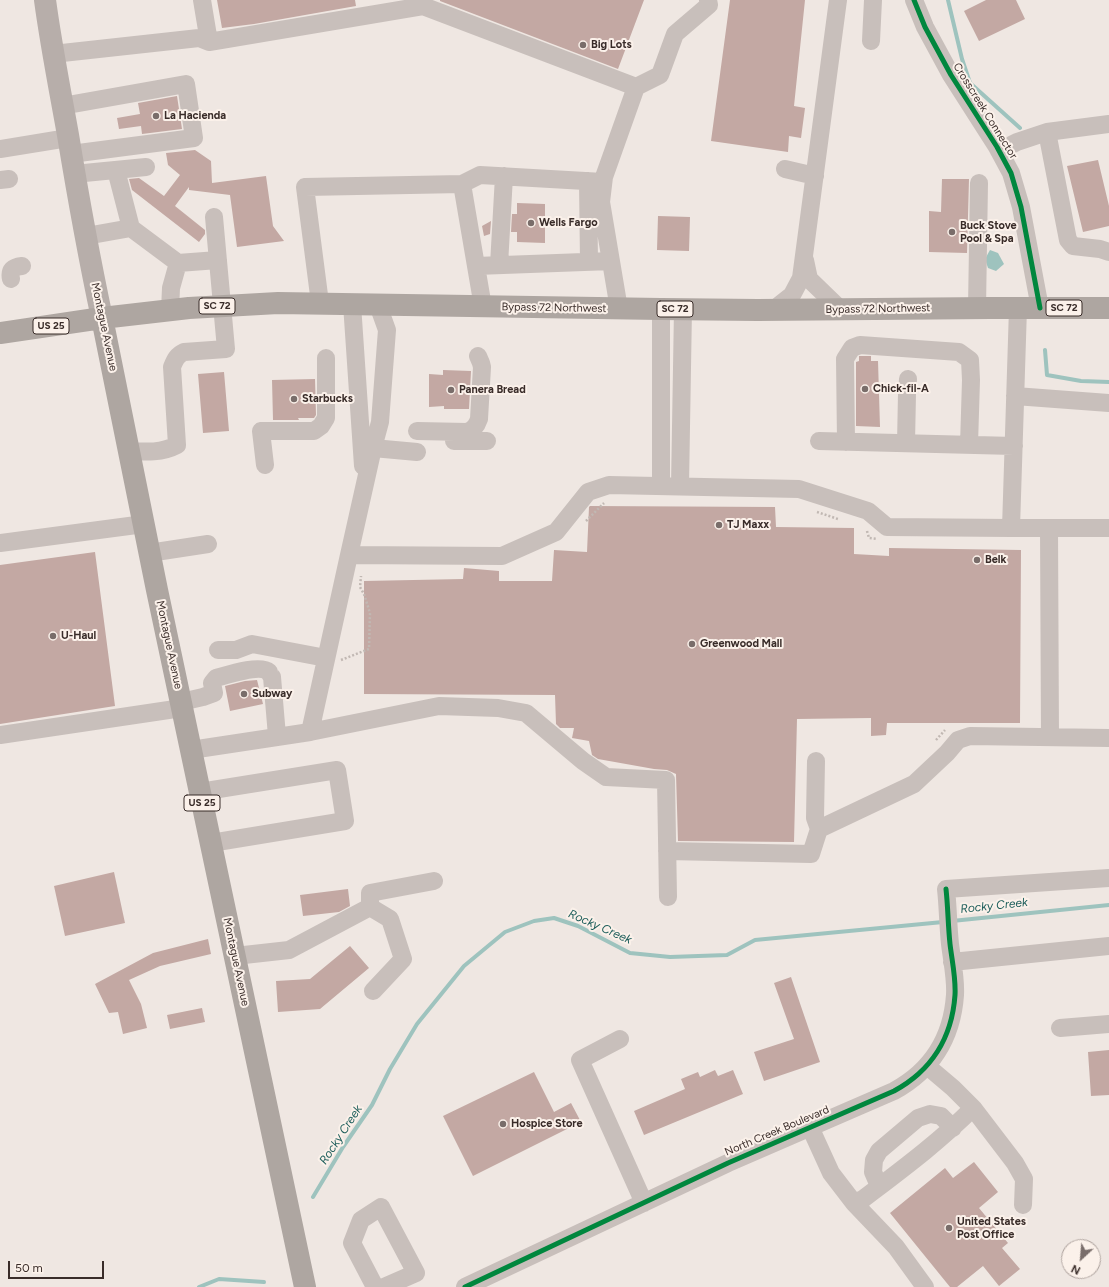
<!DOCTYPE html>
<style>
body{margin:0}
#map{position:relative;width:1109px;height:1287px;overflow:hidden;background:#efe7e2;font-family:Figtree,sans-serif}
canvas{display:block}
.north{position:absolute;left:1061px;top:1239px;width:40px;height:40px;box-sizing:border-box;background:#fbf1ea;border:1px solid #ada29d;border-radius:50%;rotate:206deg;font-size:11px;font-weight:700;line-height:16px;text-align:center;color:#392c29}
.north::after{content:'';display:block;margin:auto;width:14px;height:18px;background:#796d6a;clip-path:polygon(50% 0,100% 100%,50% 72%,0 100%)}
.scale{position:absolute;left:8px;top:1261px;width:96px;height:18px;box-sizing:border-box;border:2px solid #392c29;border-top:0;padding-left:5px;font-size:12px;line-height:14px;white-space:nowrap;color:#392c29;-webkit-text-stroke:3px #fbf1ea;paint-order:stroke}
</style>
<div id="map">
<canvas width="1109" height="1287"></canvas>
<div class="north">N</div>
<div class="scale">50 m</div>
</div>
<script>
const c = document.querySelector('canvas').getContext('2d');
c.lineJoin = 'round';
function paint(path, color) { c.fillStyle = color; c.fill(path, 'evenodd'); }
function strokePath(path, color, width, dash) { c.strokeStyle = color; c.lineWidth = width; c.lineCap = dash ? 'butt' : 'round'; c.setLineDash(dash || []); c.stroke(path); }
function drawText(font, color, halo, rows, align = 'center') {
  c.font = font + ' Figtree,sans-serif'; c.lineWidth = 4; c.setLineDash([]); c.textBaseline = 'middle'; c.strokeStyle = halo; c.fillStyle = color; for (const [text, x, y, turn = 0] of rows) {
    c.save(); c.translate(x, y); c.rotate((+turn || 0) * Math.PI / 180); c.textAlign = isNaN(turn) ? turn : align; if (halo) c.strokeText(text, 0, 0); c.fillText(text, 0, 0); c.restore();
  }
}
paint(new Path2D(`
 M990 250 998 253 1004 264 996 271 988 268 985 259Z`), '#9ec3be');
strokePath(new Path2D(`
 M948 0 962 59 970 83 1020 128
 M1045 350 1047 375 1081 381 1109 382
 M952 921 1109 905
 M313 1197 343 1147 372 1105 390 1069 417 1024 464 966 505 932 534 921 554 918 578 926 630 953 670 957 727 955 755 940 943 922
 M199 1287 219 1279 264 1282`), '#9ec3be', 4);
paint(new Path2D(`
 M217 0H355L356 6 254 24 222 28Z
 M440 0H644L618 69 440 1Z
 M730 0H805L794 106 805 108 801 138 789 136 788 152 711 141Z
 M986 0H1016L1025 19 979 41 964 11Z
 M177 96 182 129 142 134 141 126 119 129 117 118 140 114 138 103Z
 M195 150 211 161 212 183 266 176 273 226 284 241 237 247 230 195 189 190V187L175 206 205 230V234L199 242 132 190 129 179 139 178 164 196 180 175 168 165 166 153Z
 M1098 160 1109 206V226L1083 232 1067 166Z
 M942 179H969L967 253 929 252V211L941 212Z
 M517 203 545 204V243L517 242V232H511L512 214H517Z
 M658 216 690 217 689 251 657 250Z
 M491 221 490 234 484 236 482 226Z
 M859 356H871V361H878L880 427 856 426V362L859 361Z
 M443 370 471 371 469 409H444V406L429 407V374L443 375Z
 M224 372 229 431 203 433 198 374Z
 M315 379 316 415 314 418H298L299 420H273L272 380Z
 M590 506 775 507 776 527 854 528V554L889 556V548L1021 550 1020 723H887L886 735 871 736V718L797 719 794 842 678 841 676 774 667 770 654 769 598 759 592 755 589 741 572 738 574 728H560L556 724 555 695 364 694V581L463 579 464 568 499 571V581H552L554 550 587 552 589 507Z
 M95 552 115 706 0 724V565Z
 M257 680 263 704 230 711 225 686 245 681Z
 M114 872 125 923 65 936 54 886Z
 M348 889 350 906 339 912 303 916 300 895Z
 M208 939 211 954 160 966 129 980 141 1004 147 1028 123 1034 118 1012 109 1013 95 984 153 953Z
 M350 946 369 968 320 1009 278 1012 276 981 310 979Z
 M791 977 820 1062 764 1081 754 1052 794 1039 774 983Z
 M202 1008 205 1022 170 1029 167 1015Z
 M1109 1050V1095L1091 1096 1088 1052Z
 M715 1070 718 1076 733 1070 743 1094 644 1135 634 1111 685 1089 681 1079 698 1072 700 1077Z
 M534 1072 554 1112 571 1103 581 1122 473 1176 443 1116Z
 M974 1162 998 1192 979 1208 1008 1243 1002 1248 1020 1269 999 1286 983 1266 957 1287H950L890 1213 945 1168 953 1178Z`), '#c3a8a3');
strokePath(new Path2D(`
 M817 512 838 519
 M586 521 604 503
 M867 531 869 538 877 539
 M341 660 369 649 370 613 364 594 360 587 361 576
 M936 740 945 730`), '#c1b8b3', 2.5, [2, 2]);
strokePath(new Path2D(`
 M202 0 209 42
 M914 0 925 27 951 75 997 147 1011 173 1021 207 1040 308
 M871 41 873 0
 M53 54 199 38 209 42 423 6 636 87 604 177 601 202 619 309
 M636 87 660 75 675 34 709 5 708 0
 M62 106 186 84 194 138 71 154
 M1047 132 1068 240 1073 246 1100 249 1109 252
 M0 149 68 138
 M999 151 1017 142 1047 132 1109 124
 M785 169 815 176
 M116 170 131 228
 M74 174 146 167
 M0 180 9 179
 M588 181 589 262
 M462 184 480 175 603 182
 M86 236 131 228 178 263 171 288 170 310
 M805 260 809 279 840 309
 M178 263 218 260
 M499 265 504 176
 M476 266 611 261
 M11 279C9 270 13 267 22 266
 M320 303 305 187 462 184 483 307
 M352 304 363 466
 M378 305 387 330 380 422 373 448 349 555 502 556 556 532 588 492 609 485 799 489 868 511 887 527 1011 528
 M977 308 979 183
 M1018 308 1011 528H1109
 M661 309V486
 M773 310 792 295 801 278 838 0
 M1015 396 1109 403
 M417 431 467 432C474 430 477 425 479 419L482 367 481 363 478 356
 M454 441H487
 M819 441 1014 446
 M846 442 845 359 852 348 860 345 959 352 970 360 971 380 969 445
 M906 443 907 394 908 379
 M373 448 417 452
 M129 451C146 452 162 453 177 445L172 367C175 360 177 355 184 352L226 349 214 217
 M265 465 261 431H314L321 426 326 418V358
 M680 486 683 309
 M1049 528 1050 737
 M0 543 144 524
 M149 553 208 544
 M218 650H236L252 644 326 658
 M181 702 203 697 214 693 212 683 216 678C227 675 260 664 269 672 269 673 272 677 272 677L277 736
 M310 732 439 706 498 708 526 713 583 761 606 777 666 780 668 897
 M0 735 182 708
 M191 750 310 732 349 555
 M816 761 815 818 819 829
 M200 792 337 770 345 821 211 843
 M667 851 811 854 819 829 914 784 947 753 958 740 970 736 1109 738
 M370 907 390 919 403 959 373 991
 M235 956 289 950 370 907V893L434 881
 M952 962 1109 946
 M1060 1028 1109 1024
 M620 1039 580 1060 644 1203
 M927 1066 953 1088 973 1108 1015 1163 1024 1179 1023 1205
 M810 1127 831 1173 854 1203 863 1199C901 1170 939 1142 973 1108
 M879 1186 873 1172 874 1160 879 1151 918 1118 930 1114 941 1116 953 1128
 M854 1203 896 1247 925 1287
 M375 1287 352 1243 361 1220 381 1207 416 1273 384 1287
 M465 1287 728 1163 894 1091C931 1071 952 1038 955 995 956 978 952 961 950 944 948 925 948 907 946 889L1109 878`), '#c8bfbb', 18);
strokePath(new Path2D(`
 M45 0C51 45 60 90 68 135 78 196 89 257 102 318`), '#b7aeaa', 22);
strokePath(new Path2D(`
 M102 318 157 590 305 1287
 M0 333 102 318 189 308 278 303 661 309 758 310 990 308H1109`), '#aea6a1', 22);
strokePath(new Path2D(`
 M914 0 925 27 951 75 997 147 1011 173 1021 207 1040 308
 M465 1287 728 1163 894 1091C931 1071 952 1038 955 995 956 978 952 961 950 944 948 925 948 907 946 889`), '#00873e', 5);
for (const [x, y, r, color] of [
 [583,45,4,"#796d6a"],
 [156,116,4,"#796d6a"],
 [531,223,4,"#796d6a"],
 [952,232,4,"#796d6a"],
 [865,389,4,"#796d6a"],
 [451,390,4,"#796d6a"],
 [294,399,4,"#796d6a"],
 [719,525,4,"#796d6a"],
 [977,560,4,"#796d6a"],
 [53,636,4,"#796d6a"],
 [692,644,4,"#796d6a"],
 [244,694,4,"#796d6a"],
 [503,1124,4,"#796d6a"],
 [949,1228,4,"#796d6a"]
]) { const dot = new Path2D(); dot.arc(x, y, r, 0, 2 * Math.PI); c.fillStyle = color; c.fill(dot); strokePath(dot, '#fbf1ea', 1.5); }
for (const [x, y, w] of [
 [217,306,36],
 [1064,308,36],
 [675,309,36],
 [51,326,36],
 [202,803,36]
]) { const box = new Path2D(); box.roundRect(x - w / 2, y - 8, w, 16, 3); c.fillStyle = '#fbf1ea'; c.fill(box); strokePath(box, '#392c29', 1); }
drawText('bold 10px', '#392c29', null, [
 ["SC 72",217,306],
 ["SC 72",1064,308],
 ["SC 72",675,309],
 ["US 25",51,326],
 ["US 25",202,803]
]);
drawText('bold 11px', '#392c29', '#fbf1ea', [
 ["Big Lots",591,45],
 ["La Hacienda",164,116],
 ["Wells Fargo",539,223],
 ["Buck Stove",960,226],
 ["Pool & Spa",960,239],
 ["Chick-fil-A",873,389],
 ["Panera Bread",459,390],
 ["Starbucks",302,399],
 ["TJ Maxx",727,525],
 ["Belk",985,560],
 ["U-Haul",61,636],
 ["Greenwood Mall",700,644],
 ["Subway",252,694],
 ["Hospice Store",511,1124],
 ["United States",957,1222],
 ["Post Office",957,1235]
], 'left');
drawText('11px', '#392c29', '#fbf1ea', [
 ["Crosscreek Connector",985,111,58],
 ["Bypass 72 Northwest",554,308,1],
 ["Bypass 72 Northwest",878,309,-1],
 ["Montague Avenue",104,327,78],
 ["Montague Avenue",169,645,78],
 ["Montague Avenue",236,962,78],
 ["North Creek Boulevard",777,1131,-23]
]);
drawText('italic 12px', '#1c5d5a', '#fbf1ea', [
 ["Rocky Creek",994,906,-6],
 ["Rocky Creek",600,927,24],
 ["Rocky Creek",341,1135,-57]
]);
</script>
